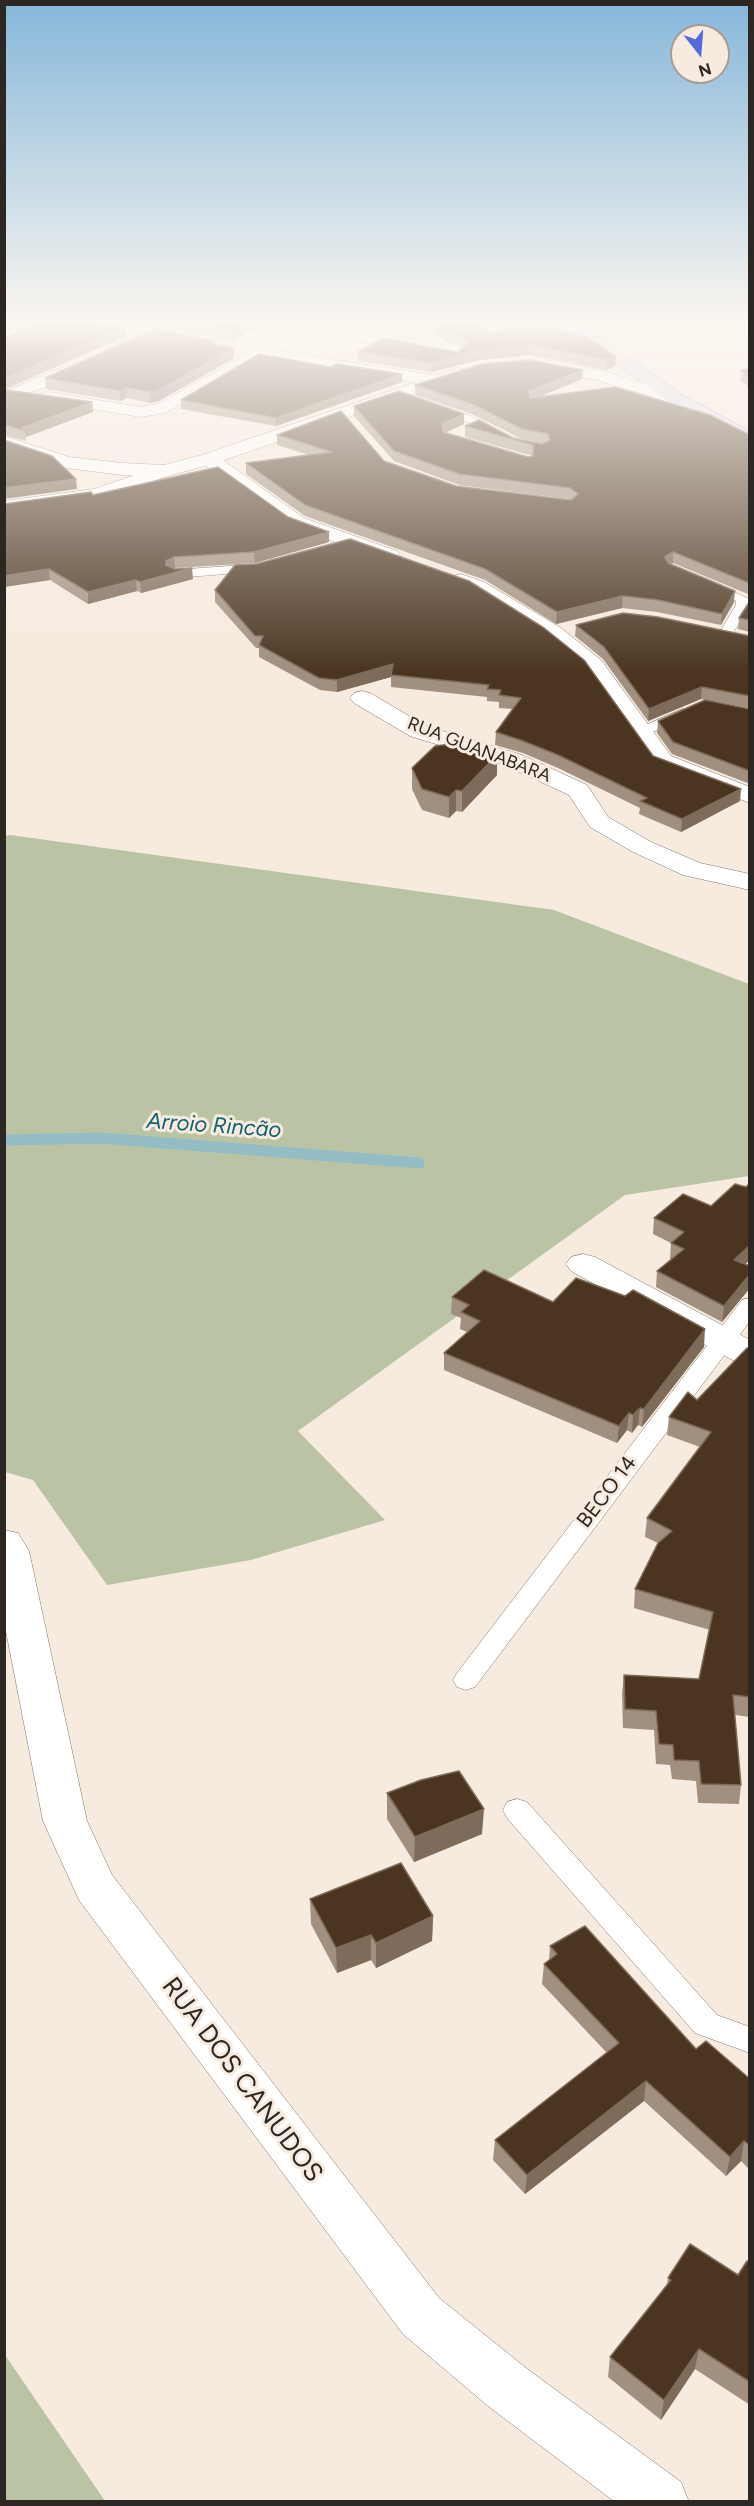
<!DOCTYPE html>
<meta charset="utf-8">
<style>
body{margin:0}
#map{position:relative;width:754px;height:2506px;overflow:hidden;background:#f7eade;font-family:Figtree,sans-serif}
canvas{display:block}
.frame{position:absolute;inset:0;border:6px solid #2c2723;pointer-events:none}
.north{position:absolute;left:670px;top:24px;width:60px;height:60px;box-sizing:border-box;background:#f7eade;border:2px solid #a69c93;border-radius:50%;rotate:163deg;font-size:16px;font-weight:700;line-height:24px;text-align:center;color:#2c2723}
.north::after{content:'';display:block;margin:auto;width:21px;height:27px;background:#536adf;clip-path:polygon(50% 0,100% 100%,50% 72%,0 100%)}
</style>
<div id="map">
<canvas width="754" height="2506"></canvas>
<div class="frame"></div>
<div class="north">N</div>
</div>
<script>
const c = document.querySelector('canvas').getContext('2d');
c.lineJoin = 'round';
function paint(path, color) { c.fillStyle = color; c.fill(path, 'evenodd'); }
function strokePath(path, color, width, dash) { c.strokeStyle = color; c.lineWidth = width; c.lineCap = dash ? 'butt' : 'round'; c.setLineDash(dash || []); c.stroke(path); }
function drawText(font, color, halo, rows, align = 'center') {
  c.font = font + ' Figtree,sans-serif'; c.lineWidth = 6; c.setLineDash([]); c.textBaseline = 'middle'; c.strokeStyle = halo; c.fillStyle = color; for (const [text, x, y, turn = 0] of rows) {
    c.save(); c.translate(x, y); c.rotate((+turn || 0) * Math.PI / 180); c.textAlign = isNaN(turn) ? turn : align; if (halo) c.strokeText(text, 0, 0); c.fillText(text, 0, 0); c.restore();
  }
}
paint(new Path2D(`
 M10 835 554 910 749 984V1176L625 1195 298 1431 385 1520 251 1560 107 1585 33 1480 5 1472 4 836Z
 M4 2355H5L105 2501H5Z`), '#bbc3a5');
strokePath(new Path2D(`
 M4 1140 101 1138 419 1163`), '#93bcc5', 11);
const service = new Path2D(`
 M437 405 471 416 504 435 498 438 494 437 463 420 433 410V406Z
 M258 564 265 568 263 571 175 578 168 574 175 570Z
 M709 580 749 599 750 605 730 638H720L718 635 736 605V601L704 587 702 584 704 581Z
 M683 709 688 710 690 713 688 716 646 735 641 737 633 732 636 729Z
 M750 1298V1321L475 1687 466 1690 457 1687 453 1680 457 1673 742 1300Z
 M517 1799 527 1802 717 2015 750 2027V2053L695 2033 507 1818 503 1810 507 1802Z`);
const minor = new Path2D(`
 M55 321C103 319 151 325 198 336L200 340 192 345 153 337 63 326Z
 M307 324 460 347 468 352 460 357 309 334 277 351 433 375 439 376 442 380 439 384 433 385 263 358 165 413 141 417 48 402 42 401 39 397 42 393 48 392 141 407 160 403 247 354 248 348H258Z
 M68 365 74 366 77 370 74 374 4 404V392Z
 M209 453 216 455 304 518 397 551 400 555 397 559H383L290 526 202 463 200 459 202 455Z
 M164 465 171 467 173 471 171 475 97 500 4 513V501L94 489Z
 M461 574 484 582 561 628 601 660 671 756 750 787V803L653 766 585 670 545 638 470 590 454 584 451 580 454 576Z
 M362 691 370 693 426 726 522 755 587 785 608 817 651 842 700 863 750 874V890L683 875 633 852 590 827 569 795 504 765 410 736 354 703 350 698 354 693Z
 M583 1254 595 1257 750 1340V1366L738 1363 571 1271 566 1264 571 1257Z
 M4 1530 18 1533 29 1551 87 1821 112 1875 439 2298 526 2368 681 2482 689 2502H615L488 2406 403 2334 79 1900 43 1821 4 1621Z`);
const tertiary = new Path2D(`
 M538 358 607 372 684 396 687 400 684 404 678 405 597 380 532 367 530 363 532 359Z
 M458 368 464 369 467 373 464 377 216 463 164 477 122 475 66 468 4 447V436L69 457 122 463 164 465 202 455Z`);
const secondary = new Path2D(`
 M558 321H576L684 396 750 431V444L672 404Z`);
strokePath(service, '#81756b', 1);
strokePath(minor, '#81756b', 1);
strokePath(tertiary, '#81756b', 1);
strokePath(secondary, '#81756b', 1);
paint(service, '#fff');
paint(minor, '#fff');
paint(tertiary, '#fff');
paint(secondary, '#dfd9ef');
paint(new Path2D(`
 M119 321H267L233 341 153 325Z
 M426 321H479L491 334 528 330 589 338 615 366 606 370 530 355 479 360 431 372 358 361V352H459V350L464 347 461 345 445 342Z
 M125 327 126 336 6 389 7 390 92 402 93 412 26 437V441L4 435V337Z
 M215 344 234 348V358L159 401 150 403 127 398 120 401 46 389 45 378Z
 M331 367 402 374V382L276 426 181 409V400Z
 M750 369V388L740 380 741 370Z
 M582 379 539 397 750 435V599L748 594 673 563 671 564 734 602 721 625 657 612 622 608 556 624 485 580 305 516 246 474V463L309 455 277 445V435L384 461 456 486 571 500 569 499 459 485 394 461 354 416V406L464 414V424L445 433 528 457 533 456 465 437V426L513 438 543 443 522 439 472 414 415 395V385Z
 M93 495 288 517 329 532V542L255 563 175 568 173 569 193 579 141 593 137 591 88 604 50 580 4 587Z
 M235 565 653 756 740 801 681 832 639 814 640 808 558 768 523 753 495 745 496 732 512 709 499 708V702L487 701V697L391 687V677L337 692 320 690 259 657V648H256L215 602V590Z
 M750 601V632L738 629 739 618Z
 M576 625 750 636V708L701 699 648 721 603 659 575 636Z
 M750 709V784L672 754 657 733 658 721Z
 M412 768 497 775 462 812 456 811 449 818 422 810 412 789Z
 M750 1183V1260L745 1264 750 1266V1288L722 1322 656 1287 657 1271 671 1260 670 1259 671 1243 653 1234 654 1218 711 1206 746 1187Z
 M452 1297 553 1302 704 1347 642 1427 638 1425 632 1433 627 1430 617 1443 444 1370V1353L467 1332 460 1329 461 1318 451 1314Z
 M750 1349V1717L735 1715 741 1785 739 1804 698 1803 696 1781 672 1779 670 1765 656 1764 654 1730 623 1728 622 1694 624 1675 699 1679 710 1630 634 1608 635 1589 658 1543 645 1537 647 1518 700 1447 667 1435 669 1417 697 1400Z
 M387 1793 482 1834 414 1862 387 1819Z
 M310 1899 433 1916 432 1941 376 1968 371 1960 337 1973 311 1924Z
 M550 1946 696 2049 750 2079V2170L741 2161 726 2176 644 2101 525 2194 493 2160 495 2140 607 2053 542 1984 544 1964 549 1960Z
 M750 2262V2405L695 2369 661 2420 608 2377 610 2357 667 2285 668 2278 738 2275Z`), '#a19080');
paint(new Path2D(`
 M9 321H30L4 332V323Z
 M251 321H267L233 341V331Z
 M125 327 126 336 7 388 4 391V380L6 378Z
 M530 345V355L479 360 431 372 432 363 480 350Z
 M234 348V358L159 401 150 403V392Z
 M616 357 615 366 606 370 607 360Z
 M583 370 582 379 529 401V391Z
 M402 374V382L276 426V418Z
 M127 388V398L120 401V391Z
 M92 402 93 412 26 437 25 431 22 428Z
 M464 414V424L442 434V424Z
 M76 479 77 489 4 499V488Z
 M329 532V542L255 563 254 552Z
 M673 552V563L664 568 665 557Z
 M174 557 175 568 167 572 192 568 193 579 141 593 140 582 166 561Z
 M49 569 50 580 4 587V576Z
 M136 580 137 591 88 604V592Z
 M735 591 734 602 721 625 722 614Z
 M623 596 622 608 556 624 557 612Z
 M393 664 391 677 337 692V680Z
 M702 687 701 699 648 721 649 709Z
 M497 755V775L462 812V791Z
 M741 789 740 801 681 832 682 819Z
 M456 790V811L449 818V797Z
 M750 1245V1260L732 1276 734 1260Z
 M750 1274V1288L722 1322 724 1306Z
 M705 1329 704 1347 642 1427 644 1409Z
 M640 1408 638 1425 632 1433 633 1415Z
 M629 1413 627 1430 617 1443 619 1426Z
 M484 1809 482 1834 414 1862 415 1837Z
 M433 1916 432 1941 376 1968V1943Z
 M371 1935V1960L337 1973 336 1948Z
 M646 2081 644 2101 525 2194 527 2175Z
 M744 2141 741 2161 726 2176 730 2157Z
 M699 2349 695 2369 661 2420 664 2400Z`), '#7f6b5a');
const building = new Path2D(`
 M42 321H76L125 327 6 378 4 380V337Z
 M179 321H251L233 331Z
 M434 321H479L491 334 514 327 528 330 544 325 589 338 616 357 607 360 530 345 480 350 432 363 358 352 383 338 462 353 459 350 470 343 461 336 445 333Z
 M155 329 214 341 211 343 234 348 159 390 150 392 127 388 120 391 45 378Z
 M259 354 331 367 337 364 402 374 276 418 181 400Z
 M530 360 583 370 529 391 531 398 615 387 710 415 750 435V584L749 583 673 552 665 557 668 563 735 591 722 614 658 600 623 596 557 612 485 569 305 505 246 463 332 452 277 435 341 411 384 461 456 486 571 500 578 494 570 488 459 474 394 451 354 406 399 391 464 414 442 424 443 432 528 457 533 456V445L465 426 479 420 513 438 542 444 550 440 548 434 522 429 472 404 415 385 482 364Z
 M750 369V378L741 370Z
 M4 386 7 390 92 402 22 428 25 431 4 425Z
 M4 440 52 456 76 479 4 488Z
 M218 467 288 517 329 532 254 552 174 557 166 561V565L175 569 192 568 140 582 136 580 88 592 49 569 4 576V504L91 492 93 495Z
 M350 539 469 581 544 628 584 660 653 756 741 789 682 819 640 801 647 798 558 755 523 741 496 732 521 698 499 695 501 690 487 689 489 685 391 675 393 664 337 680 319 678 259 645 263 636H255L215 590 235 565 256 564Z
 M750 601V620L739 618Z
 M623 613 658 617 750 636V696L702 687 649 709 604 647 576 625Z
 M705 700 750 709V771L673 742 658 721Z
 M451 744 497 755 462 791 456 790 449 797 422 789 412 768 435 746Z
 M750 1183V1245L734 1260 750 1266V1274L724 1306 657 1271 684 1249 671 1243 684 1232 654 1218 683 1194 711 1206 735 1184 746 1187Z
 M484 1270 553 1302 576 1278 625 1296 633 1290 705 1329 644 1409 640 1408 633 1415 629 1413 619 1426 444 1353 480 1321 461 1312 469 1305 452 1297Z
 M747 1348 750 1349V1697L733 1695 741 1785 701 1784 699 1761 674 1760 673 1745 659 1744 656 1711 625 1709 624 1675 699 1679 713 1612 635 1589 658 1543 672 1531 647 1518 711 1432 669 1417 688 1392 697 1400Z
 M459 1771 484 1809 415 1837 387 1793 421 1780Z
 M401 1863 433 1916 376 1943 371 1935 336 1948 310 1899Z
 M585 1926 696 2049 706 2041 750 2079V2146L744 2141 730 2157 646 2081 527 2175 495 2140 619 2043 544 1964 557 1954 550 1946Z
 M690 2244 738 2275 747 2261 750 2262V2382L699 2349 664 2400 610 2357 671 2280 668 2278Z`);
paint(building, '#4b3521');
strokePath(building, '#7f6b5a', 1.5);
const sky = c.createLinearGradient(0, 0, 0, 672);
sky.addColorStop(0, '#86b7da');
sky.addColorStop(0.48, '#fbf6f0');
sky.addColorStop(1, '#fbf6f000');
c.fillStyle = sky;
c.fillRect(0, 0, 754, 672);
drawText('18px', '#2c2723', '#f7eade', [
 ["RUA GUANABARA",479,750,21]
]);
drawText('21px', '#2c2723', '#f7eade', [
 ["BECO 14",607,1492,-53]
]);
drawText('italic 22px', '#106270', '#f7eade', [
 ["Arroio Rincão",214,1126,4]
]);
drawText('26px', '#2c2723', '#f7eade', [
 ["RUA DOS CANUDOS",242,2080,53]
]);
</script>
